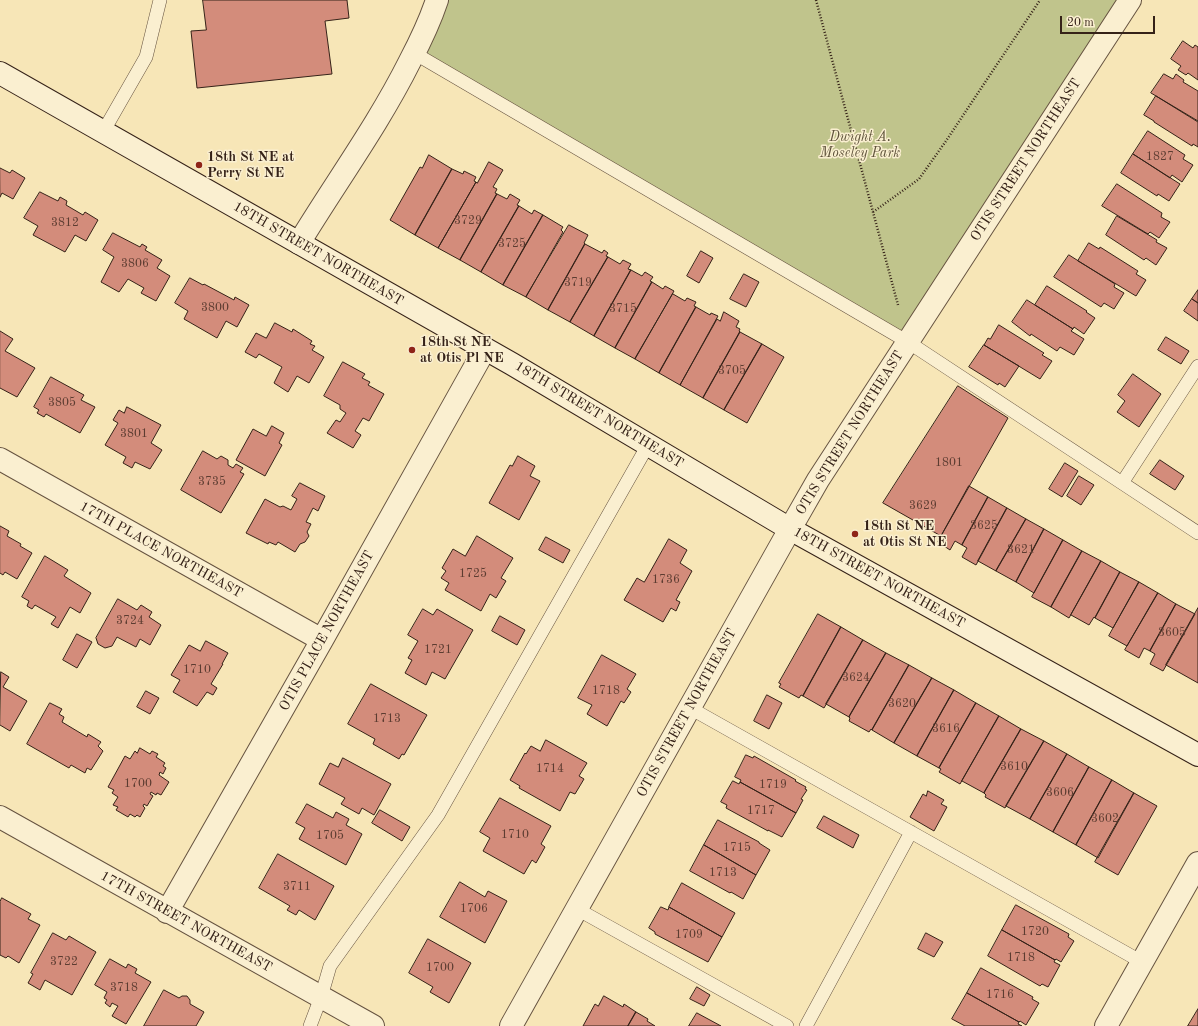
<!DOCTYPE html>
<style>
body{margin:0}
#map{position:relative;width:1198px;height:1026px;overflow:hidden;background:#f7e6b7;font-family:"Old Standard TT",serif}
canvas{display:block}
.scale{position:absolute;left:1060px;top:16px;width:95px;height:18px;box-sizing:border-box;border:2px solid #352218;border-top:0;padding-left:5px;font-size:12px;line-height:14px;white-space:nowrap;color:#352218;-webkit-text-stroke:3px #faefd0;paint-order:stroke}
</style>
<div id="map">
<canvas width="1198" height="1026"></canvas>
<div class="scale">20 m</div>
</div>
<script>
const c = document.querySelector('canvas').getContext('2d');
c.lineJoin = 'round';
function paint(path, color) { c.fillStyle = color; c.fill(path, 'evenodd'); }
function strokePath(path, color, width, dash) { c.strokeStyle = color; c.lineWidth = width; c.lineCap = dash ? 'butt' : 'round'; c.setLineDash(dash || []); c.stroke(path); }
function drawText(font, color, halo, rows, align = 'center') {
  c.font = font + ' "Old Standard TT",serif'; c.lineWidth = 3; c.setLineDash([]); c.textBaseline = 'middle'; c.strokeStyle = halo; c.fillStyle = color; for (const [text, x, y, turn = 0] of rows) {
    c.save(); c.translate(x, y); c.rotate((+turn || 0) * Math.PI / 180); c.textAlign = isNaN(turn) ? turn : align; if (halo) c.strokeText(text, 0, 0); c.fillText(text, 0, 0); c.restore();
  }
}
paint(new Path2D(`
 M437 0H1130L908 342 414 53Z`), '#c0c48c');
const building = new Path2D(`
 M203 0H347L349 18 325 21 332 74 197 88 191 31 206 30Z
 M1183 41 1193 48 1195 45 1198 47V80L1188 73 1186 75 1178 70 1181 66 1171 59Z
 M1164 74 1173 79 1176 74 1184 80 1183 82 1198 91V121L1151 93Z
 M1156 96 1198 122V147L1193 144 1192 146 1154 122V121L1144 115Z
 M1148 131 1185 155 1183 159 1193 165 1182 182 1172 175 1170 178 1133 154Z
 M1133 154 1180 184 1169 201 1158 194 1157 196 1121 173Z
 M429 155 452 169 415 235 390 220 420 167 422 168Z
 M489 162 503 170 493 187 497 189 495 193 497 194 460 260 438 248 476 182 477 183Z
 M0 168 10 173 12 170 25 178 13 199 2 193 0 197Z
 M452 169 463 174 464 171 476 177 474 181 476 182 438 248 415 235Z
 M1117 184 1162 213 1161 217 1170 222 1159 238 1150 232 1148 234 1102 206Z
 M40 192 58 201 60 197 67 201 66 205 83 215 85 212 98 220 86 241 75 235 65 252 33 235 38 226 24 218Z
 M497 194 507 199 510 194 520 200 517 205 519 206 481 272 460 260Z
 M519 206 532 214 534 210 543 215 503 285 481 272Z
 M543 215 563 227 561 230 563 232 526 297 503 285Z
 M1117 216 1157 240 1156 242 1167 248 1156 265 1146 258 1144 260 1106 235Z
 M569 225 588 235 584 243 585 244 548 310 526 297Z
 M113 233 140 247 142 244 147 247 145 250 162 260 157 268 170 276 156 301 141 293 144 288 128 279 119 292 101 282 114 257 103 250Z
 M1089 243 1099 249 1100 247 1138 271 1136 274 1146 280 1136 296 1078 261Z
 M585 244 602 253 604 250 608 253 606 256 608 257 570 322 548 310Z
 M701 251 713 258 699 283 687 276Z
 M1069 255 1115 284 1114 287 1124 293 1114 309 1104 303 1101 307 1054 277Z
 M608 257 620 264 623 260 631 264 628 269 631 270 594 336 570 322Z
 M631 270 642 276 645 272 653 277 650 281 652 282 615 348 594 336Z
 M744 274 759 282 746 307 730 299Z
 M190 278 203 285 204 284 234 300 235 297 249 305 237 327 226 321 217 338 184 319 188 311 175 303Z
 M652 282 663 289 665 286 674 291 635 359 615 348Z
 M1047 286 1087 311 1086 312 1095 318 1084 334 1074 327 1073 329 1035 305Z
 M1198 290V303L1192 299Z
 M673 294 685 301 687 298 696 302 694 306 696 307 659 373 635 359Z
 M1192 299 1198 303V321L1184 311Z
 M1027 300 1073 329 1071 331 1084 339 1074 355 1060 347 1057 351 1031 334 1030 336 1012 322Z
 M696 307 710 315 711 313 718 316 680 385 659 373Z
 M724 312 739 321 736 327 740 329 739 331 740 332 703 398 680 385 717 319 720 321Z
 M275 323 292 332 293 329 312 341 310 344 315 346 312 350 324 357 309 383 297 376 288 392 274 383 282 367 259 354 256 358 245 352 256 333 266 338Z
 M999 325 1044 353 1042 355 1052 361 1040 379 984 345 988 338 990 339Z
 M0 331 13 339 5 351 35 368 17 397 0 388Z
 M740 332 762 344 724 410 703 398Z
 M1166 337 1189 351 1181 364 1158 350Z
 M762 344 784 357 747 423 724 410Z
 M984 345 1019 366 1005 387 999 383 998 385 969 367Z
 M343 362 365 374 362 378 370 382 368 385 384 394 369 421 363 418 355 431 361 435 353 448 327 433 336 420 340 422 346 413 340 409V405L324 396Z
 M1133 374 1161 394 1139 427 1117 412 1125 401 1118 395Z
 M51 377 84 395 81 400 95 407 80 433 46 414 44 417 37 413 39 410 34 407Z
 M958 386 1008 418 941 536 883 503Z
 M127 407 161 425 151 443 162 450 150 469 135 462 132 468 123 463 126 457 105 445 118 423 113 420 119 410 124 413Z
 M272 426 284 433 279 443 282 445 265 476 236 460 253 429 266 436Z
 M203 451 217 459 221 456 228 460V465L233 468 236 464 243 468 240 472 244 474 221 513 181 490Z
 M518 456 535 466 530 476 540 481 519 520 489 503 510 465 512 466Z
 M1160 460 1184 476 1175 490 1150 474Z
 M1065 463 1078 471 1062 497 1049 489Z
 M1079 476 1094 485 1081 505 1067 496Z
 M300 483 325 496 318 511 313 508 306 522 311 524 307 532 309 536 305 542 300 544 295 552 278 542 276 545 269 542 268 544 246 533 265 499 280 507 283 506 291 510 297 499 292 496Z
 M969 486 988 497 962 545 955 541 950 550 938 542Z
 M988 497 1007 508 976 565 962 557 967 548 962 545Z
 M1007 508 1026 519 996 571 978 561Z
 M1026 519 1044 529 1016 582 996 571Z
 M0 526 9 531 7 536 21 544 20 546 32 553 17 579 5 572 3 575 0 573Z
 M1044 529 1063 540 1034 593 1016 582Z
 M477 536 513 558 501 578 506 581 496 598 490 594 481 611 445 590 449 583 441 578 446 571 442 568 453 549 465 556Z
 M546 537 570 550 563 563 539 550Z
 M669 539 687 550 680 563 692 571 676 600 680 602 676 611 671 608 663 622 624 600 637 578 644 582Z
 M1063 540 1082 551 1051 607 1032 597Z
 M1082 551 1101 561 1069 618 1051 607Z
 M45 556 68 570 64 576 91 593 80 613 70 607 58 628 51 624 56 617 35 605 32 609 27 606 29 601 22 597Z
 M1101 561 1120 572 1095 618 1094 617 1089 625 1071 615Z
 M1120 572 1139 582 1113 628 1095 618Z
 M1139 582 1158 593 1127 646 1109 636Z
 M1158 593 1176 604 1150 651 1144 648 1139 658 1125 650Z
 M118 599 137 610 141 605 152 612 149 617 161 625 150 645 140 639 136 647 117 637 112 646 105 648 98 644 96 638Z
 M1176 604 1195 614 1163 671 1150 664 1155 654 1150 651Z
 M1198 608V683L1166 665Z
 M423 609 433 615 437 609 473 630 445 679 432 672 426 685 405 673 412 660 408 658 418 641 408 635Z
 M818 614 841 627 803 696 801 695 799 698 779 687 781 684 779 683Z
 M500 616 525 630 517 645 492 631Z
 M841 627 863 640 824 708 803 696Z
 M77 634 92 642 77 668 63 660Z
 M863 640 886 653 849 717 826 704Z
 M206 641 228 653 222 664H223L211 684 217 688 213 695 207 692 197 706 173 692 180 680 171 675 189 645 200 651Z
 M886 653 909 665 872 730 871 729 869 732 849 721 850 718 849 717Z
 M602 655 636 674 627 689 631 692 624 703 621 701 607 726 587 714 592 705 578 698Z
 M909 665 932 678 894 743 872 730Z
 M1 672 9 677 3 687 27 701 10 731 0 725Z
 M932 678 954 690 917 756 894 743Z
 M371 684 427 715 404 755 402 754 399 759 373 744 375 739 348 724Z
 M954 690 976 703 939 768 917 756Z
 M146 691 159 698 150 714 137 707Z
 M767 695 782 703 769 729 754 721Z
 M50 703 62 709 59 714 64 717 62 722 87 737 88 734 101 742 98 746 103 751 91 770 87 768 85 773 71 765 69 768 27 744Z
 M976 703 999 716 960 784 939 772 941 769 939 768Z
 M999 716 1021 729 984 793 962 781Z
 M1021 729 1044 741 1005 808 985 797 986 795 984 793Z
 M546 740 587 763 579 776 584 779 575 794 570 792 560 811 519 788 520 786 510 780 525 753 526 754 531 746 540 751Z
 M1044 741 1067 754 1030 819 1006 806Z
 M140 748 150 754 152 751 158 754 156 757 165 763 163 766 166 768 163 774 160 772 159 775 169 782 161 795 157 793 156 795 151 792 150 794 153 796 147 806 144 804 143 806 145 808 140 817 137 815 135 817 130 814 128 817 116 810 118 807 113 805 118 797 112 793 114 790 108 787 125 756 130 759 135 751 137 753Z
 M1067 754 1089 767 1053 832 1030 819Z
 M746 755 753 758 754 756 796 780 795 781 806 787 805 789 807 790 801 799 803 800 796 813 740 782 741 780 735 777Z
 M343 758 391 784 374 815 362 808 359 814 341 804 345 798 319 784 330 763 338 767Z
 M1089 767 1112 780 1076 845 1053 832Z
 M1112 780 1134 793 1098 858 1076 845Z
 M733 781 739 784 740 782 796 813 782 837 768 830V831L726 808 727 805 721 802Z
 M928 791 944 800 941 804 947 807 934 831 910 817 923 794 926 796Z
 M1134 793 1157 806 1118 875 1095 862Z
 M500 798 551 826 541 844 545 847 536 863 532 860 524 874 483 851 490 838 480 832Z
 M307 804 333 818 336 812 349 819 346 825 362 834 346 865 299 839 305 828 296 823Z
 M380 810 410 827 402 841 372 823Z
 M824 816 859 835 853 848 817 828Z
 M718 820 759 842V843L770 850 756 875 704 845Z
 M704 845 756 875 743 899 731 892 730 893 690 871Z
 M278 854 334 886 315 920 299 910 296 915 287 910 290 906 259 888Z
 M460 882 485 897 488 891 507 901 485 943 440 917Z
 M682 883 735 913 722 937 669 907Z
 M2 898 31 914 28 919 40 925 19 963 8 956 6 958 0 955V902Z
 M1016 905 1069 934 1068 937 1074 941 1061 962 1056 959 1055 960 1002 930Z
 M661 907 668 910 669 907 722 937 708 962 655 934V932L649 928Z
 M1002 930 1055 960 1054 962 1060 965 1048 987 1042 984 1040 986 988 956Z
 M53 933 66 940 69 936 96 952 72 995 45 980 40 990 28 983 33 974 31 973Z
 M926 933 943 942 934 957 918 949Z
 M428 939 471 963 449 1003 430 992 433 987 409 973Z
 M110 959 126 968 128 964 137 969 135 973 151 982 126 1024 112 1016 118 1006 112 1003 110 1007 105 1003 107 1000 104 998 107 992 95 985Z
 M981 968 1033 997 1032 999 1039 1003 1026 1025 1020 1021 1019 1022 967 993Z
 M697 987 710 995 704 1006 690 999Z
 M164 990 179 998 182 996H187L190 1000V1004L204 1012 196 1026H144Z
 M967 993 1019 1022 1018 1024 1022 1026H965L952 1019Z
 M604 996 623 1007 624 1004 636 1012 628 1026H583L595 1004 598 1006Z
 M1198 1009V1026H1188Z
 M636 1012 648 1019 647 1021 655 1026H628Z
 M697 1013 721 1026H689Z`);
paint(building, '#d38c7b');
strokePath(building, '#352218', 1);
const lane = new Path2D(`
 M414 53 908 342 1198 533
 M103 132 146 57 160 0
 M1122 483 1198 366
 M690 708 1142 962
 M577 909 787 1026
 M310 1026 321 997 330 966 438 815 648 445
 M806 1026 911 832`);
const street = new Path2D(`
 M299 243C336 182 378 125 410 61 420 42 430 21 437 0
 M0 459 322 640
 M0 817 373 1026
 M167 912 322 640 485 349
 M511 1026 790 529 818 480 1130 0
 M1106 1026 1198 863`);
const secondary = new Path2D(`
 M0 73 512 364 790 529 1198 755`);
strokePath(lane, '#665340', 14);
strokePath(street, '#665340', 24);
strokePath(secondary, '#352218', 24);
strokePath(new Path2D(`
 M816 0 898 305
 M873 212 919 179 946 141 1040 0`), '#352218', 2.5, [1, 2]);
strokePath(lane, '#faefd0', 13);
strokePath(street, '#faefd0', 22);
strokePath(secondary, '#faefd0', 22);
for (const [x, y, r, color] of [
 [199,165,4,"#8f2418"],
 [412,350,4,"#8f2418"],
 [855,534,4,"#8f2418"]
]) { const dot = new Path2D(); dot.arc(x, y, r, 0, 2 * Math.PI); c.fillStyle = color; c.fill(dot); strokePath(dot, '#faefd0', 1.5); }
drawText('12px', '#5c3c31', null, [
 ["1827",1160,157],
 ["3729",468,221],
 ["3812",65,223],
 ["3725",512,244],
 ["3806",135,264],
 ["3719",578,283],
 ["3800",215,308],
 ["3715",623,309],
 ["3705",732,371],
 ["3805",62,403],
 ["3801",134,434],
 ["1801",949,463],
 ["3735",212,482],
 ["3629",923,506],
 ["3625",984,526],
 ["3621",1021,550],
 ["1725",473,574],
 ["1736",666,580],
 ["3724",130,621],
 ["3605",1172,633],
 ["1721",438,650],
 ["1710",197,670],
 ["3624",856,678],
 ["1718",606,691],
 ["3620",902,704],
 ["1713",387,719],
 ["3616",946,729],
 ["3610",1014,767],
 ["1714",550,769],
 ["1700",138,784],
 ["1719",773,785],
 ["3606",1060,793],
 ["1717",761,811],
 ["3602",1105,819],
 ["1710",515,835],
 ["1705",330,836],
 ["1715",737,848],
 ["1713",723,873],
 ["3711",297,887],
 ["1706",474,909],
 ["1720",1035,932],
 ["1709",689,935],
 ["1718",1021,958],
 ["3722",64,962],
 ["1700",440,968],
 ["3718",124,988],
 ["1716",1000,995]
]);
drawText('italic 14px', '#5f533b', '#faefd0', [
 ["Dwight A.",860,137],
 ["Moseley Park",860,153]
]);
drawText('bold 14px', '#352218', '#faefd0', [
 ["18th St NE at",207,157],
 ["Perry St NE",207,173],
 ["18th St NE",420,342],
 ["at Otis Pl NE",420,358],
 ["18th St NE",863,526],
 ["at Otis St NE",863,542]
], 'left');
drawText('14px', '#352218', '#faefd0', [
 ["OTIS STREET NORTHEAST",1026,160,-57],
 ["18TH STREET NORTHEAST",318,254,30],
 ["18TH STREET NORTHEAST",599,415,31],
 ["OTIS STREET NORTHEAST",850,433,-58],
 ["17TH PLACE NORTHEAST",161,550,29],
 ["18TH STREET NORTHEAST",879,578,29],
 ["OTIS PLACE NORTHEAST",327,631,-61],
 ["OTIS STREET NORTHEAST",687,713,-61],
 ["17TH STREET NORTHEAST",186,922,29]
]);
</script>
